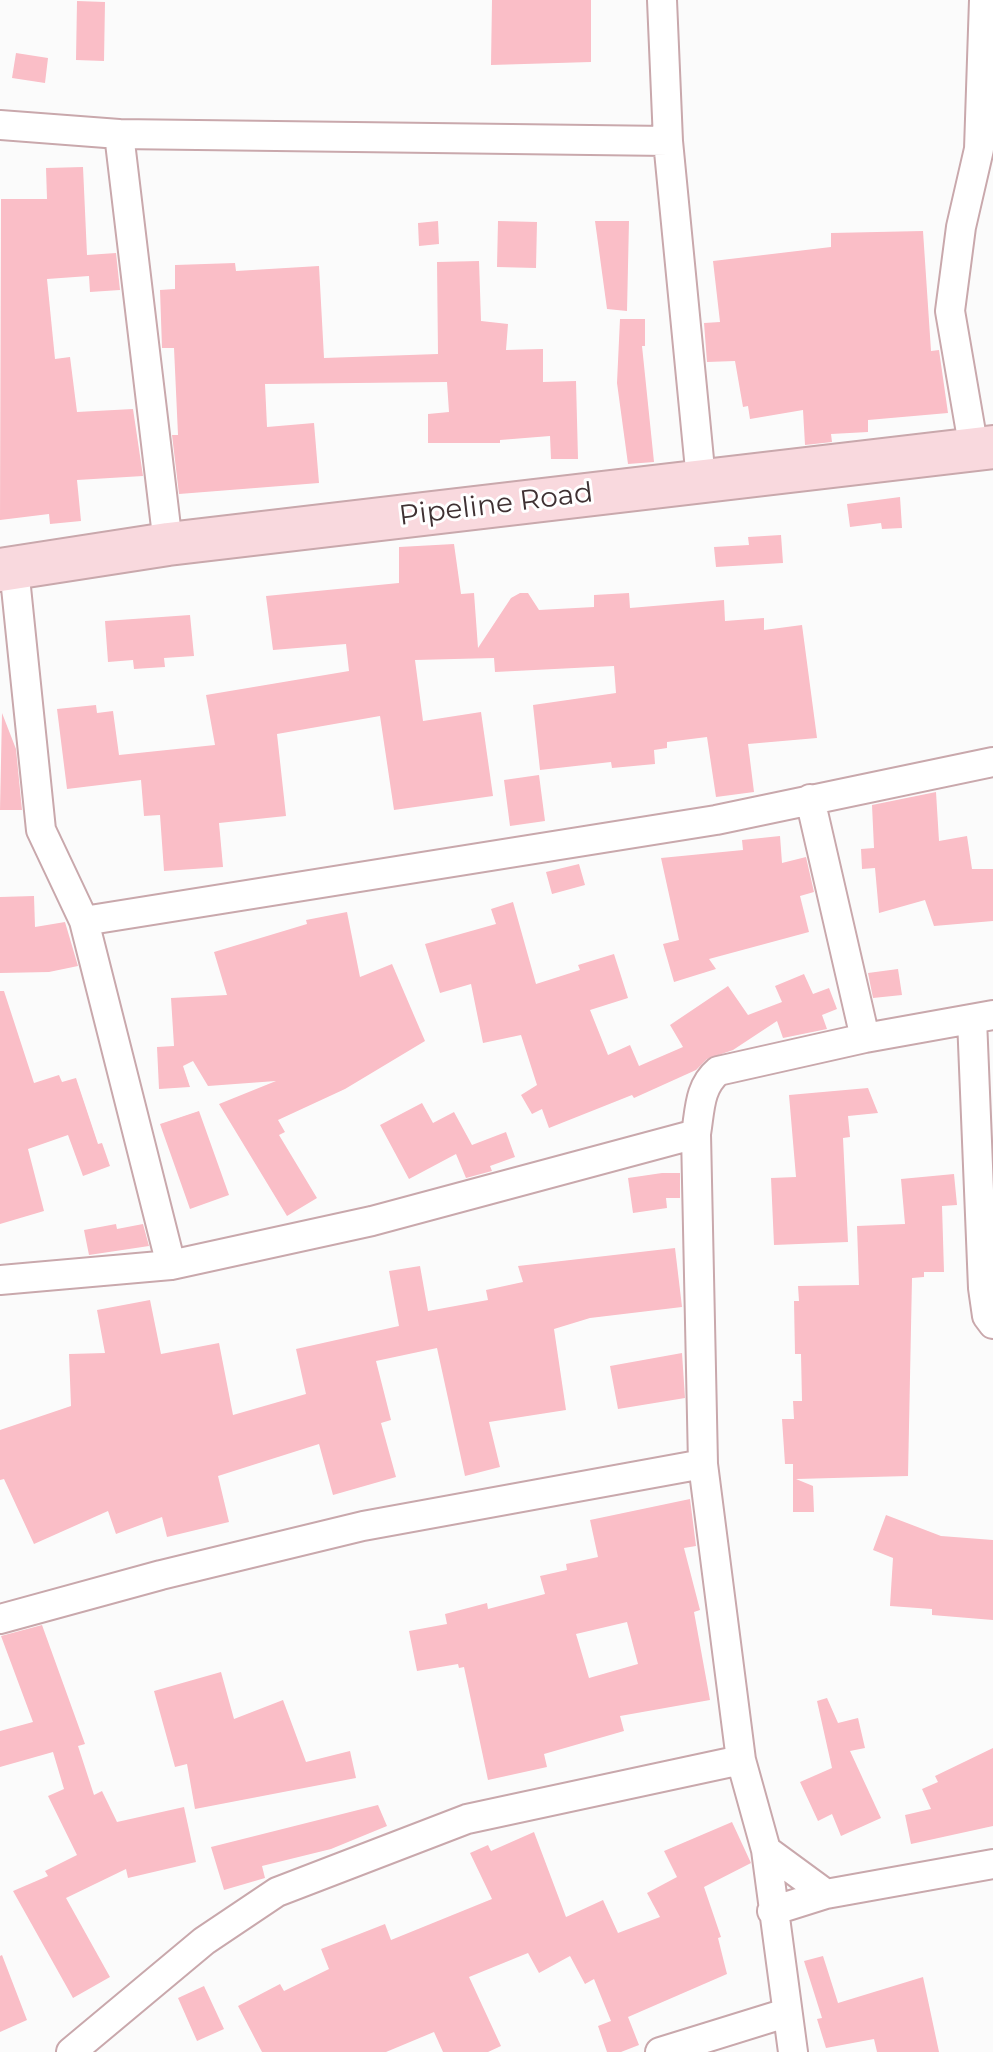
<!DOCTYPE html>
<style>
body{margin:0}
canvas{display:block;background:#fbfbfb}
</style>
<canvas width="993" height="2052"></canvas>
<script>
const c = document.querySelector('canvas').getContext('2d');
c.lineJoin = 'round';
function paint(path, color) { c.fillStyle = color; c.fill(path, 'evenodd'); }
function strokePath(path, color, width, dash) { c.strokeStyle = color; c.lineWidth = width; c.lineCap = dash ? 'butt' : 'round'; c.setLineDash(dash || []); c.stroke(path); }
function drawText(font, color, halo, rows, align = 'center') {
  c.font = font + ' Montserrat,sans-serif'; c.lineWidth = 6; c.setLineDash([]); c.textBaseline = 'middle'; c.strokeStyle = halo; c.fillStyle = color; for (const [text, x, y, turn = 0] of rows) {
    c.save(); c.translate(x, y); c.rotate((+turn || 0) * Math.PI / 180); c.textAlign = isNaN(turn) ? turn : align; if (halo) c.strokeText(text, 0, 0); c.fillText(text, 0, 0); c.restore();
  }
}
paint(new Path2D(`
 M492 0H591V62L491 65Z
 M77 1 105 2 104 61 76 60Z
 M16 53 48 58 45 83 12 78Z
 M83 167 87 255 116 253 120 290 90 292 89 276 47 279 55 359 70 357 77 412 133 409 143 476 77 480 81 521 50 524 49 514 0 520 1 199H47L46 168Z
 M438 221 439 244 419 246 418 223Z
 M498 221 537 222 536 268 497 267Z
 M595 221H629L627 311 607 309Z
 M923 231 931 351 939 350 948 413 868 420V432L831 434 832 442 805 445 803 410 750 419 748 406 743 407 735 361 707 362 704 323 720 322 713 261 831 247V233Z
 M479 261 481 321 508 324 506 350 543 349V382L576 381 578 459H551L550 436 500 440V443H428V414L449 412 447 382 265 384 267 427 314 423 319 483 179 494 172 435H178L174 348H162L160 290 175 289V265L235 263 236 271 319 266 324 358 438 354 437 262Z
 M620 319H645V346H642L654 462 628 464 617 383Z
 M900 497 902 528 882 529 881 523 850 527 847 504Z
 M781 535 783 563 716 567 714 547 749 545 748 537Z
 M454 544 461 594 474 593 478 648 511 598 520 593H528L539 610 594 607V595L629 593 630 608 724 600 725 621 764 618V630L802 625 817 738 748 744 754 792 716 797 707 737 667 742V748L654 750 655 764 612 768 611 762 540 770 533 705 616 693 614 666 495 672 494 658 415 660 423 721 481 712 493 796 394 810 380 716 277 734 286 816 219 823 223 867 164 871 160 815 144 816 141 780 67 789 57 709 96 705 97 713 113 711 119 755 215 745 206 695 349 671 346 644 273 650 266 596 399 583V547Z
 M190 615 194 656 164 658 165 667 134 669 133 660 108 662 105 621Z
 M2 713 16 749 22 810H0Z
 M539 775 545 821 510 826 504 780Z
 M936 792 939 841 967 836 972 869H993V921L934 926 925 900 879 913 875 868 862 869 861 849 874 848 872 805Z
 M780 836 782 863 806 857 814 892 800 896 809 932 709 959 716 969 674 982 663 944 679 940 661 858 743 850 742 840Z
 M579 864 585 885 552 894 546 872Z
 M34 896 35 927 65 922 78 966 49 972 0 973V897Z
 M513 902 536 984 580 970 578 965 614 954 628 998 590 1010 608 1055 630 1045 639 1066 683 1047 670 1025 728 986 748 1015 782 1002 775 986 804 974 813 994 829 988 837 1009 822 1015 827 1029 783 1038 777 1021 733 1050 707 1059 696 1070 634 1098 632 1095 549 1128 542 1109 532 1114 521 1095 537 1085 521 1035 483 1043 471 984 440 993 425 944 496 924 491 909Z
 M347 912 360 977 392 964 425 1041 345 1089 278 1120 285 1132 279 1135 317 1198 287 1216 219 1104 276 1081 208 1086 193 1061 183 1066 190 1087 159 1089 157 1047 174 1046 171 998 227 995 214 952 307 924 306 920Z
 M898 969 902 995 873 998 868 973Z
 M0 991H4L34 1083 59 1075 62 1082 76 1078 98 1144 102 1143 110 1166 83 1176 68 1135 28 1149 44 1211 0 1224Z
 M868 1088 878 1113 848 1116 850 1137 843 1138 848 1242 774 1245 771 1178 796 1177 789 1095Z
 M422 1103 433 1123 454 1112 472 1145 506 1132 515 1157 490 1166 492 1171 466 1178 456 1154 409 1179 380 1125Z
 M199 1111 229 1195 190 1209 160 1124Z
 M662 1173H680V1198H666L667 1208 633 1213 628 1178Z
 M954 1174 957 1205 942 1206 944 1272H924V1277L912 1278 908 1476 796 1479 813 1486 814 1512H793V1464H785L782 1419H794L793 1401H802L801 1354H795L794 1301H799L798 1286 859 1285 857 1226 905 1224 901 1179Z
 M116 1224 117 1229 143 1224 149 1246 89 1255 84 1230Z
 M675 1248 682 1307 590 1318 554 1329 566 1410 489 1422 500 1467 465 1476 437 1348 376 1361 391 1420 381 1423 396 1477 333 1495 319 1444 218 1476 229 1522 167 1537 162 1517 116 1534 108 1511 34 1544 4 1479 0 1480V1430L71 1406 69 1354 105 1353 97 1310 150 1300 161 1354 219 1343 233 1415 306 1394 296 1349 399 1326 389 1271 420 1266 428 1311 488 1300 486 1290 523 1282 518 1266Z
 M682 1353 685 1398 618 1409 610 1366Z
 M690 1499 696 1546 684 1548 700 1610 694 1612 710 1700 620 1716 624 1731 544 1754 547 1767 488 1780 464 1667 459 1668 458 1664 417 1671 409 1631 447 1624 445 1614 487 1603 488 1609 545 1594 540 1576 567 1570 566 1564 598 1557 590 1520ZM627 1622 638 1664 589 1678 576 1634Z
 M886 1515 941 1536 993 1540V1620L932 1615V1609L890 1606 893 1558 873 1550Z
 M42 1625 85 1744 78 1746 94 1795 102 1791 117 1822 184 1807 196 1862 128 1878 126 1869 66 1898 110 1977 73 1998 13 1891 48 1876 45 1871 77 1855 48 1796 64 1789 53 1752 0 1767V1731L33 1722 1 1636Z
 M221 1672 234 1719 283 1700 306 1762 350 1751 356 1778 195 1809 187 1764 175 1767 154 1691Z
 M827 1698 838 1723 858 1718 865 1748 850 1751 881 1818 841 1836 832 1814 818 1821 800 1782 832 1768 817 1701Z
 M993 1748V1826L911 1844 905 1815 931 1809 922 1789 938 1782 935 1776Z
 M378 1805 387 1826 331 1849 262 1866 265 1878 224 1890 211 1847Z
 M732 1822 751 1863 704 1887 721 1937 718 1938 727 1974 628 2017 639 2045 621 2052H607L598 2026 611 2021 594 1979 585 1984 570 1956 539 1973 528 1953 469 1977 501 2046 488 2052H443L434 2032 386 2052H262L238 2006 280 1984 284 1991 329 1969 321 1949 385 1924 391 1940 492 1899 470 1853 488 1845 491 1851 534 1832 566 1917 603 1900 618 1933 660 1917 647 1893 677 1877 664 1851Z
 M2 1955 27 2020 0 2032V1956Z
 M823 1956 838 2003 923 1977 939 2052H877L874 2039 826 2048 817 2019 822 2018 804 1961Z
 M204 1986 224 2029 197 2041 178 1998Z`), '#fabec7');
const street = new Path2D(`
 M662 0 668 141 701 480
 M0 125 119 134
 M974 450 950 311 961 227 979 149 984 0
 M168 544 119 134 668 141
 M14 568 41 830 84 921 171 1265
 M810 799 865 1038
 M84 921 716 820 993 762
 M972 1019 983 1288 987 1316 993 1324
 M0 1280 171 1265 372 1221 696 1134
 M0 1619 161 1575 363 1526 703 1464
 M766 1850 826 1894
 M772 1911 826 1894 993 1864
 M71 2052 204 1941 277 1892 467 1819 741 1760
 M660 2052 786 2013
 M793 2052 766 1850 741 1760 703 1464 696 1134C700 1110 699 1087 718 1071L865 1038 993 1015`);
const secondary = new Path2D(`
 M0 570 168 544 993 447`);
strokePath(street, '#c9a8ac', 32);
strokePath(secondary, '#c9a8ac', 46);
strokePath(street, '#fff', 28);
strokePath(secondary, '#f9d9de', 42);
drawText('28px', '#3f3133', '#fff', [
 ["Pipeline Road",496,505,-7]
]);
</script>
